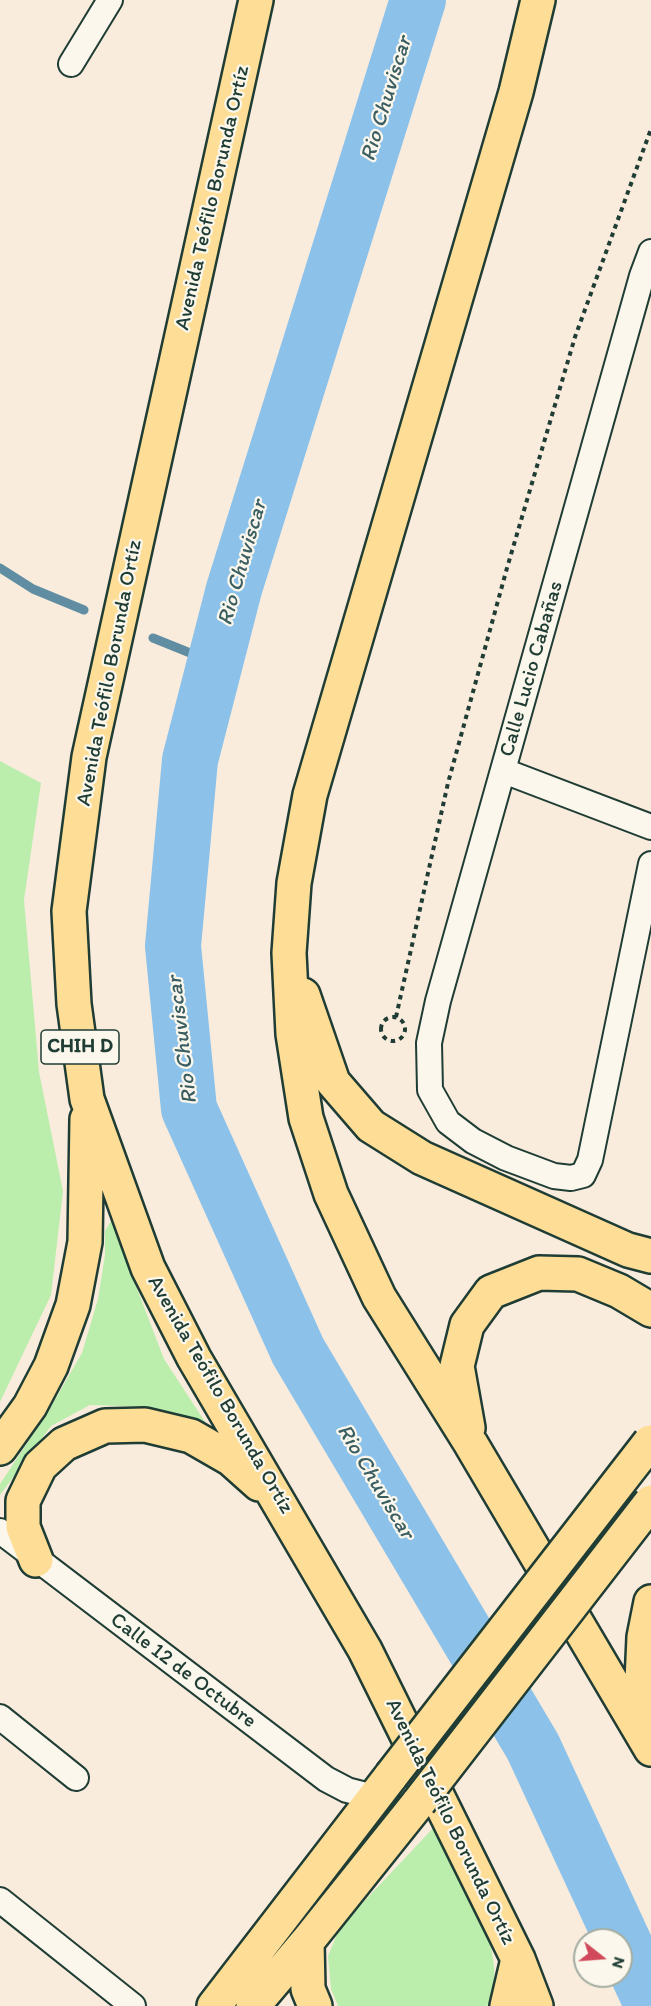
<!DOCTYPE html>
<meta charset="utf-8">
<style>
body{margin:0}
#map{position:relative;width:651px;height:2006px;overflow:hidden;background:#f9ecdd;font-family:Itim,sans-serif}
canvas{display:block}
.north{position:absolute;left:573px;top:1928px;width:60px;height:60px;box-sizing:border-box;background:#fbf7ec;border:2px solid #a3ada2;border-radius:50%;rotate:107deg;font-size:16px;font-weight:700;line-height:24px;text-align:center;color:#1f3d34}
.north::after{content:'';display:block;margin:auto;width:21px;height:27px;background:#d1495b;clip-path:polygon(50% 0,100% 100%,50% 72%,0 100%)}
</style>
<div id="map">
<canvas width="651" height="2006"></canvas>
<div class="north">N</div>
</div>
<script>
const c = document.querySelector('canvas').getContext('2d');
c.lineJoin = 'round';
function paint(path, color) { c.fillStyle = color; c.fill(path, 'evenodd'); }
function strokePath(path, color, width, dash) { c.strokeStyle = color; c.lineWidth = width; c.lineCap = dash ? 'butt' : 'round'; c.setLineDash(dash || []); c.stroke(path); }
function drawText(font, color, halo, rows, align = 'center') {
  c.font = font + ' Itim,sans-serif'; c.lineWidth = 4.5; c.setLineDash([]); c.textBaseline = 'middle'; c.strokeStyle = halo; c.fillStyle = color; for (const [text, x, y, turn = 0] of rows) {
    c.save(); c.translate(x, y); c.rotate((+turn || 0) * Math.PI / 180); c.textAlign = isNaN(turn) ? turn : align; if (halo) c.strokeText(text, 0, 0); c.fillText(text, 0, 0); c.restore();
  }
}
paint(new Path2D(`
 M0 761 41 783 24 900 39 1072 63 1191 51 1295 0 1402Z
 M111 1221 164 1359 215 1437 181 1416 150 1407 90 1405 51 1426 0 1495V1484L49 1410 82 1353 98 1299 105 1255V1231Z
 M437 1824C458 1868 515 1959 487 2006H338L331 1989 328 1956 340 1927Z`), '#bbedad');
strokePath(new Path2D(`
 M0 568 33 589 84 610
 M153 638 215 663`), '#608da1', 9);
strokePath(new Path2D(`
 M418 0 234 589 190 760 173 946 189 1109 298 1351 533 1747 651 2002`), '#8cc2ea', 56);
const minor = new Path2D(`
 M71 64 110 0
 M651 252 642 276 438 1001 429 1043 430 1090 448 1122 473 1141 506 1158 554 1176 571 1178 583 1175 590 1160 651 864
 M504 771 651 827
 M0 1531 326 1779 347 1790 374 1797
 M0 1717 76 1778
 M0 1900 133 2006`);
const primary = new Path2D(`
 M256 0 89 757 69 911 74 1004 87 1099 148 1268 194 1358 365 1650 518 1959 536 2006
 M538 0 516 92 310 795 294 883 289 953 293 1034 306 1118 331 1194 379 1297 471 1444 651 1749
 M303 995 333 1082 371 1126 422 1158 628 1250 651 1256
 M468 1428 457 1366 467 1325 491 1292 539 1273 578 1274 619 1291 651 1310
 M0 1448 30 1406 51 1366 73 1305 85 1242 87 1119
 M36 1560 23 1527V1501L40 1466 64 1444 105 1426 145 1425 191 1436 231 1459 259 1484
 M648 1735 642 1681 644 1637 651 1602
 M307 1942 308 1989 315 2006
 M214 2006 391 1776
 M253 2006 307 1942 419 1802
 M507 2006 518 1959`);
strokePath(minor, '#1f3d34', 28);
strokePath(primary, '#1f3d34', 38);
strokePath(new Path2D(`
 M381 1029a12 12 0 1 1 24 0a12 12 0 1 1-24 0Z
 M396 1017 448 783 507 568 575 337 651 129`), '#1f3d34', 4, [4.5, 4.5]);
strokePath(minor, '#fbf7ec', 24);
strokePath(primary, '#fedd96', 33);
const primaryBridge = new Path2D(`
 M391 1776 650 1442
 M419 1802 651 1502`);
strokePath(primaryBridge, '#1f3d34', 38, []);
strokePath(primaryBridge, '#fedd96', 33);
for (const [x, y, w] of [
 [80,1047,78]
]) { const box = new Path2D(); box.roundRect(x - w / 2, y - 17, w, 34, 4.5); c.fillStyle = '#fbf7ec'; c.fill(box); strokePath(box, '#1f3d34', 1.5); }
drawText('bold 20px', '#1f3d34', null, [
 ["CHIH D",80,1047]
]);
drawText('21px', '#1f3d34', '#fbf7ec', [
 ["Avenida Teófilo Borunda Ortíz",213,198,-77],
 ["Calle Lucio Cabañas",532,669,-74],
 ["Avenida Teófilo Borunda Ortíz",110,673,-79],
 ["Avenida Teófilo Borunda Ortíz",220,1395,60],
 ["Calle 12 de Octubre",183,1671,37],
 ["Avenida Teófilo Borunda Ortíz",450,1822,64]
]);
drawText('italic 22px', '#3a5e62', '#fbf7ec', [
 ["Rio Chuviscar",387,99,-73],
 ["Rio Chuviscar",243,563,-74],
 ["Rio Chuviscar",183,1040,-97],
 ["Rio Chuviscar",375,1482,59]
]);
</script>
